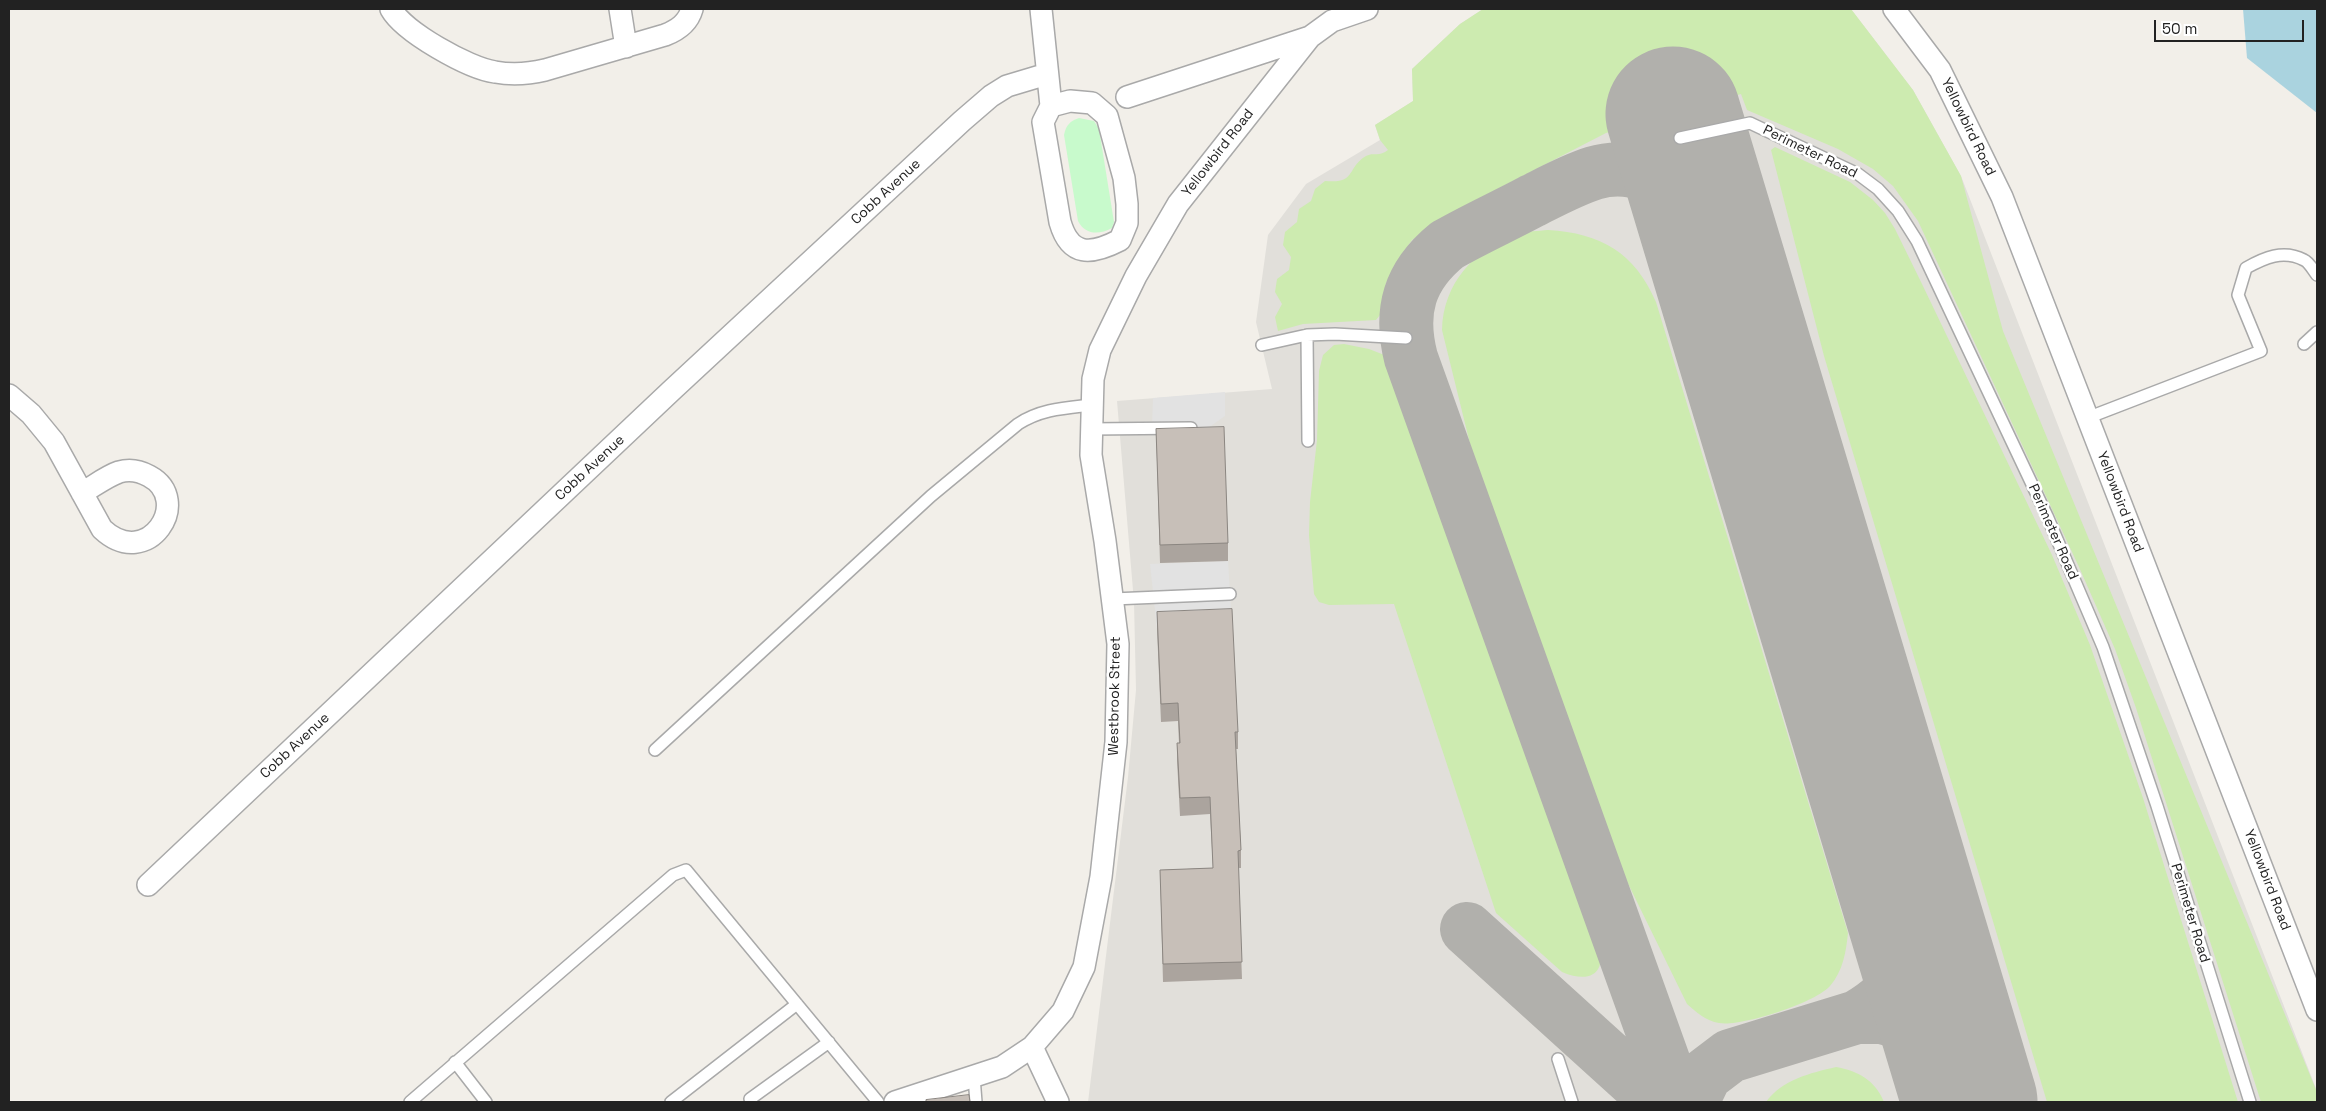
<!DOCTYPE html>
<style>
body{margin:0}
#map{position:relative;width:2326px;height:1111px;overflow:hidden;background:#f2efe9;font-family:"Space Grotesk",sans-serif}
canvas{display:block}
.frame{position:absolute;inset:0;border:10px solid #222;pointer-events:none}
.scale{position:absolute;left:2154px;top:20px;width:150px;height:22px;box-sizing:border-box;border:2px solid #222;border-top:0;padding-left:6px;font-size:15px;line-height:18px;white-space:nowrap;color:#222;-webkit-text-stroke:4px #fff;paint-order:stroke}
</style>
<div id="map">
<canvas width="2326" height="1111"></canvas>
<div class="frame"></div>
<div class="scale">50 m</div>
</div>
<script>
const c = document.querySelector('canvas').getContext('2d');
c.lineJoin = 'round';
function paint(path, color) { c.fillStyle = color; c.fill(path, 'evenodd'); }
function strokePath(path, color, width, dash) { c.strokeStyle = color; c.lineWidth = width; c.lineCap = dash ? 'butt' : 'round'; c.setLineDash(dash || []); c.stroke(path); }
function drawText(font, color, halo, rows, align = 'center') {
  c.font = font + ' "Space Grotesk",sans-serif'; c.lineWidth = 5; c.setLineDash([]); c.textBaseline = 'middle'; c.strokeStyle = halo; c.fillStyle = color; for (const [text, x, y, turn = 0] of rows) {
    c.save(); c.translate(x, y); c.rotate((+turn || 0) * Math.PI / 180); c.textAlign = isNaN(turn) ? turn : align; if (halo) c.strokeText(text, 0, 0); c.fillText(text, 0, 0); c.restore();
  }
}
paint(new Path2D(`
 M1483 9H1851L1913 90 1961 176 2317 1091V1102H1088L1128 777 1136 690 1134 602 1117 401 1272 389 1256 322 1268 235 1306 184 1380 140 1375 125 1413 101 1412 69 1460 24Z`), '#e1dfda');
paint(new Path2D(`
 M1483 9H1851L1913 90 1961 176 2003 331 2317 1092V1102H2261L2136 708 2115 649 2079 567 1918 221 1893 186 1873 169 1838 149 1747 110 1741 94 1606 133 1447 215 1412 240 1397 262 1386 283 1380 315 1376 320 1303 324 1278 331 1275 317 1282 304 1275 292 1277 279 1289 270 1291 257 1283 245 1285 232 1297 222 1299 209 1311 201 1315 189 1325 181C1357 184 1346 168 1366 156 1373 152 1380 157 1388 150L1380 140 1375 125 1413 101 1412 69 1460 24Z
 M1775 147 1850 182 1873 200 1885 213 1895 229 1922 284 2052 555 2090 645 2143 798 2238 1102H2047L1824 356 1771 150Z
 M1548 230C1601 233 1635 253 1656 302L1848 933C1846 952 1843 971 1830 986 1815 1003 1741 1027 1719 1023 1706 1021 1696 1012 1687 1004L1617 861 1477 472 1442 330C1443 284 1474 249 1517 234 1527 231 1538 231 1548 230Z
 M1344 344 1369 349 1387 356 1598 939C1608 971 1593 985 1562 972L1496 913 1394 604 1329 605 1319 602 1314 594 1309 535 1310 502 1317 440 1319 371 1323 355 1334 345Z
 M1836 1067C1858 1071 1875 1080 1884 1102H1766C1782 1080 1810 1073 1836 1067Z`), '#cdebb0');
paint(new Path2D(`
 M1079 118 1094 121 1099 129 1114 222 1112 228C1099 235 1085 235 1078 221L1064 135C1066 125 1070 121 1079 118Z`), '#c8facc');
paint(new Path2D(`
 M1225 392V416L1208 428H1152L1153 398Z
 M1228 561 1232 626 1157 629 1150 564Z`), '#e2e2e2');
paint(new Path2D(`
 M2243 9H2317V113L2247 58Z`), '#aad3df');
strokePath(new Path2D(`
 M1467 929 1658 1102
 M1857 1017C1909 988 1913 956 1910 901
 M1678 1102 1411 358C1399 311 1409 276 1447 245 1475 229 1504 216 1532 201 1552 191 1572 180 1594 173 1630 162 1670 178 1692 208 1700 219 1706 232 1712 244
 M1692 1102 1705 1075 1730 1056 1857 1017H1882L1914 1026 1939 1045 1962 1077`), '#b1b0ac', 54);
strokePath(new Path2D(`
 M1673 114 1970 1102`), '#b1b0ac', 135);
const service = new Path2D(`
 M1680 138 1750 123 1858 174 1878 189 1898 211 1917 241 2047 516 2103 647 2157 806 2250 1102
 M1307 335 1308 441
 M2304 344 2317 332
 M1262 345 1307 335 1335 334 1406 338
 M2087 418 2261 351 2238 295 2246 268C2264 258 2283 249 2304 260 2309 262 2313 270 2317 275
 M1091 429 1191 428
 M1113 599 1230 594
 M655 750 931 496 1018 424C1041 409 1065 408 1091 405
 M1558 1059 1572 1102
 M455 1062 486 1102
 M974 1077 976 1102
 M750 1099 829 1042
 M410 1102 673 875 686 870 878 1102
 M671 1102 797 1004`);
const minor = new Path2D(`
 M391 9C404 32 468 68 495 72 512 75 528 74 545 70L665 35C678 30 688 23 692 9
 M620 9 626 47
 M1041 9 1051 106 1043 122 1060 222C1070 257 1091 255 1120 240L1127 223V204L1124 178 1107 116 1092 103 1070 101 1051 106
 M1894 9 1940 70 2002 197 2317 1010
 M1127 97 1310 37
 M9 395 31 414 54 442 102 529C148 572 194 500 149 476 140 471 129 469 119 472 107 476 94 486 82 493
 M148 885 671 391 962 121 991 96 1007 86 1047 74
 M1032 1047 1058 1102
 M895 1102 1002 1067 1032 1047 1063 1011 1084 967 1101 877 1116 742 1118 644 1105 541 1091 455 1093 379 1100 350 1136 276 1178 204 1310 37 1332 21 1367 9`);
strokePath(service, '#a9a9a9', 14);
strokePath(minor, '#a9a9a9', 24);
strokePath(service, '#fff', 11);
strokePath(minor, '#fff', 21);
paint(new Path2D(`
 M1156 429 1228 543V561L1160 563Z
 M1157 612 1238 732V749H1236L1241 850V868H1238L1242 979 1163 982 1160 870 1213 868 1210 814 1180 816 1177 760V743H1179L1178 721 1161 722 1157 629Z`), '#aba49e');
const building = new Path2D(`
 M1224 427 1228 543 1160 545 1156 429Z
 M1232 609 1238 732H1235L1241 850 1238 851 1242 962 1163 964 1160 870 1213 868 1210 797 1180 798 1177 743H1180L1178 703 1161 704 1157 612Z
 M969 1095 970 1102H926V1100Z`);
paint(building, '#c7bfb8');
strokePath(building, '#8b8681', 1);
drawText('14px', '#222', '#fff', [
 ["Yellowbird Road",1968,127,64],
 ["Perimeter Road",1810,152,26],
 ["Yellowbird Road",1218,153,-52],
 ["Cobb Avenue",886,192,-43],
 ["Cobb Avenue",590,468,-43],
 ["Yellowbird Road",2120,502,69],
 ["Perimeter Road",2053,532,66],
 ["Westbrook Street",1115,696,-89],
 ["Cobb Avenue",295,746,-43],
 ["Yellowbird Road",2267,880,69],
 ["Perimeter Road",2190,913,73]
]);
</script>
